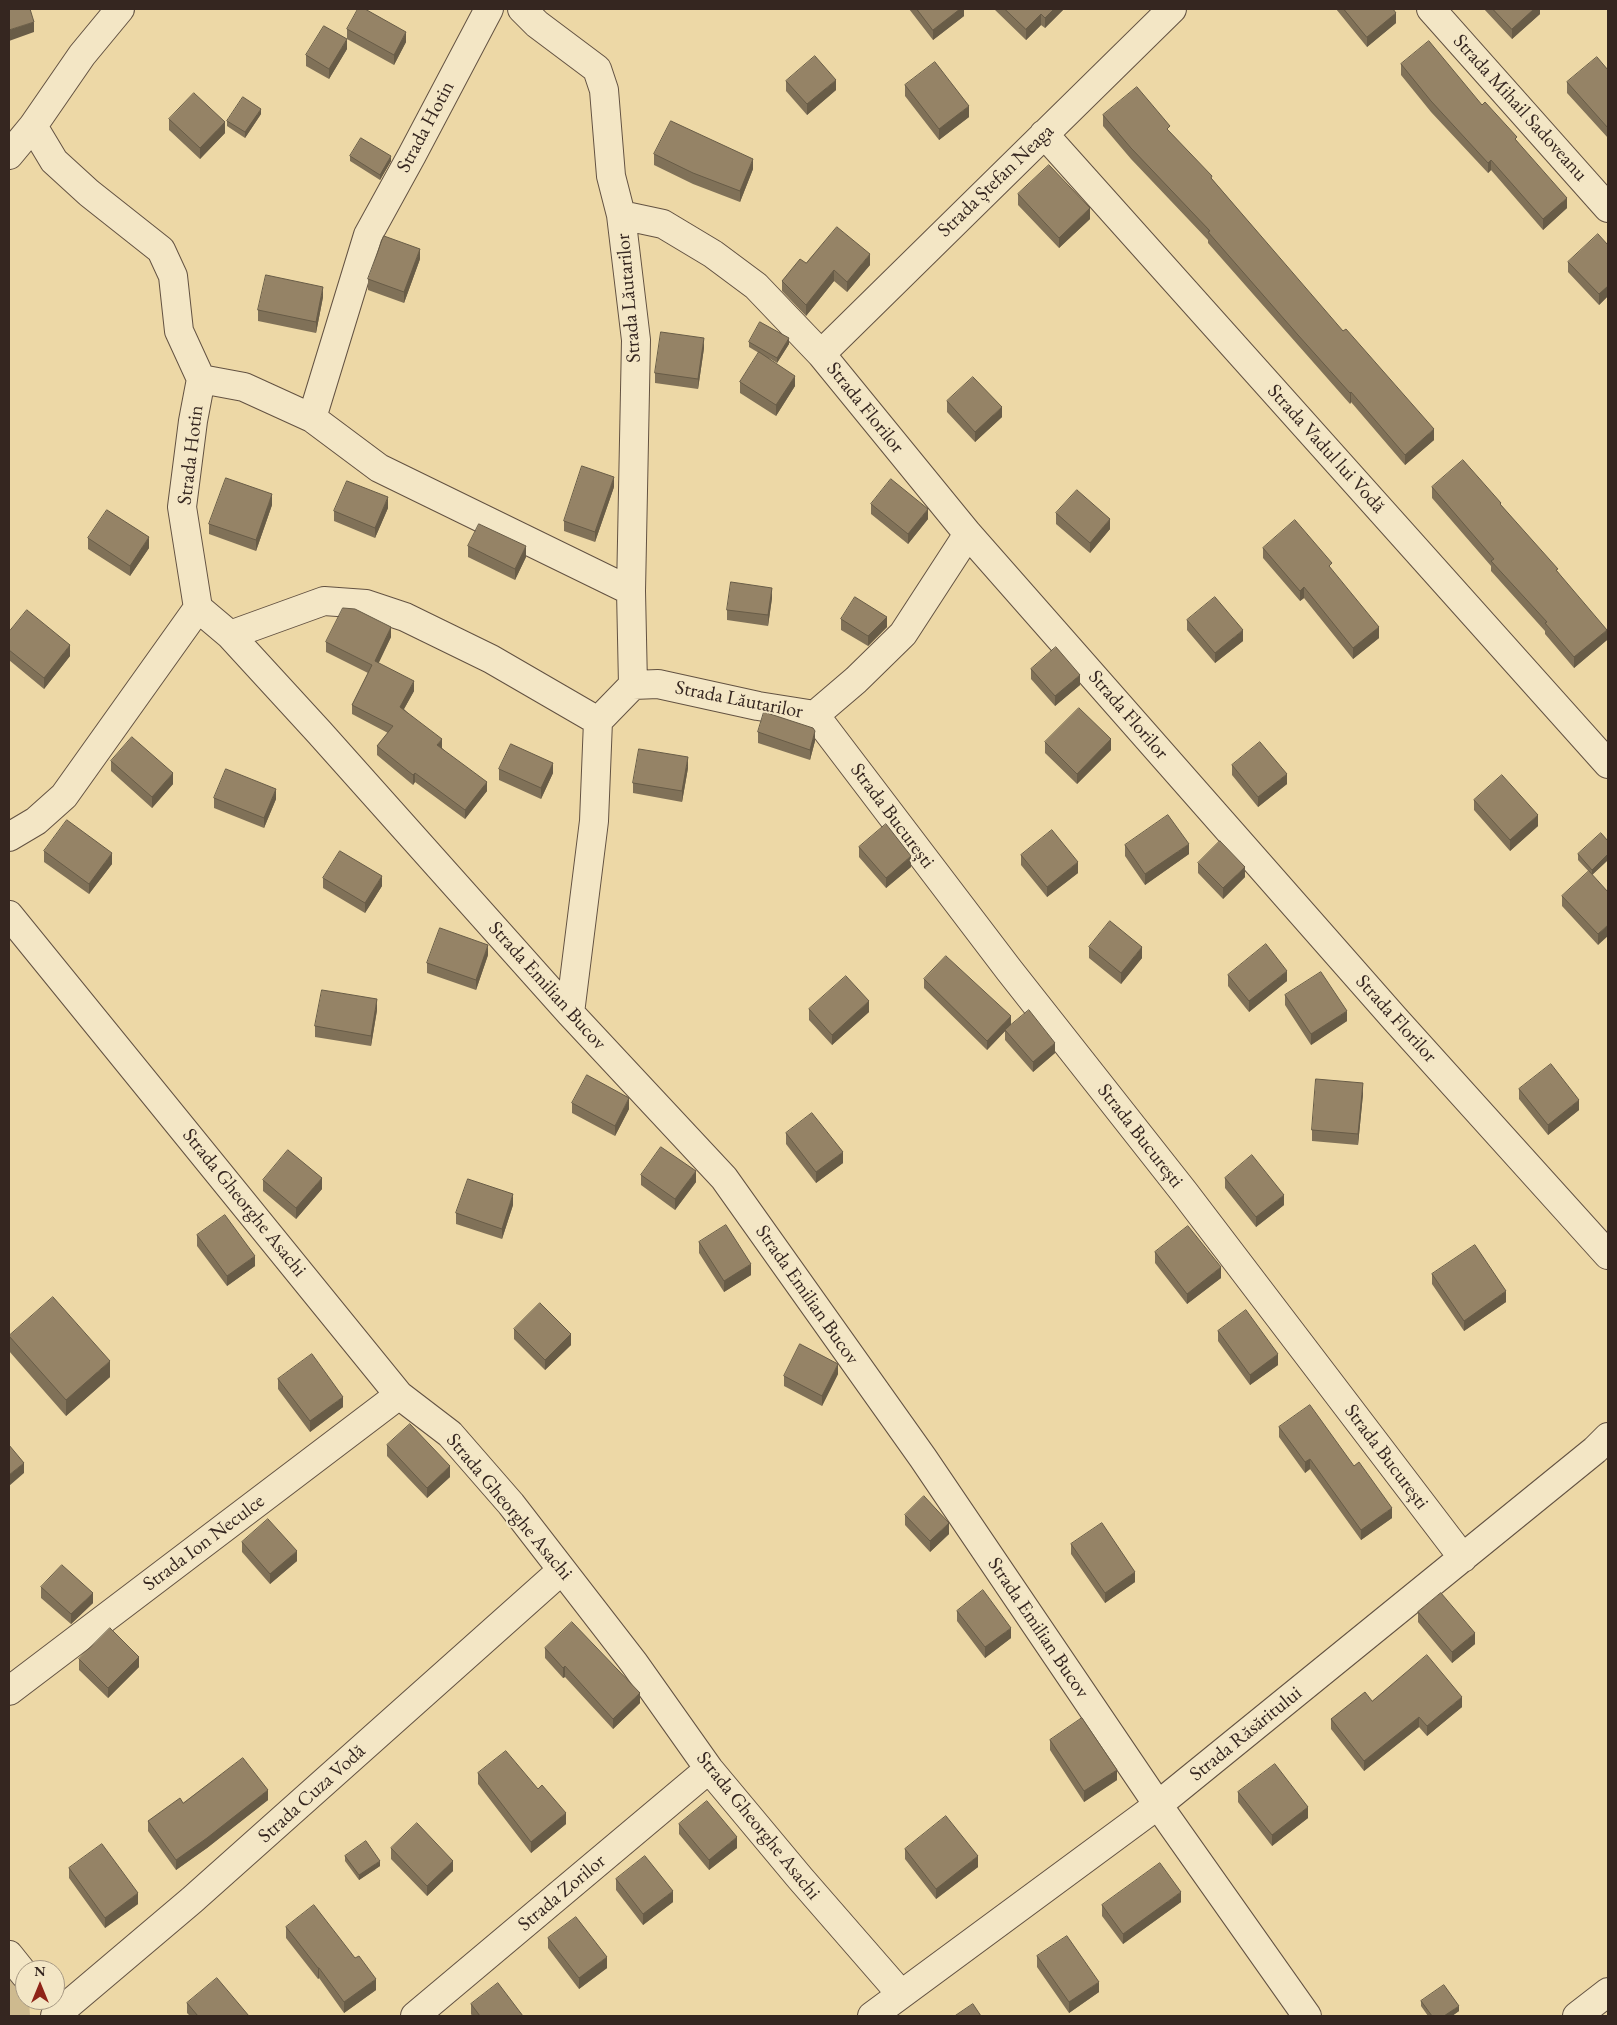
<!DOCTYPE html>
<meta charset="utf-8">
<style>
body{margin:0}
#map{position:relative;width:1617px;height:2025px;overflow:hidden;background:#edd8a6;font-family:"EB Garamond",serif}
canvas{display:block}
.frame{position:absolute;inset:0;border:10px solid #352620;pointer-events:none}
.north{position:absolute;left:15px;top:1960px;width:50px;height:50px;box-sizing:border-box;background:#f3e6c5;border:1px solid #a79983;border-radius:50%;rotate:0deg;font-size:14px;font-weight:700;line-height:20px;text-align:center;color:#352620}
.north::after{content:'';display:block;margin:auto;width:18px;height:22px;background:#8f2418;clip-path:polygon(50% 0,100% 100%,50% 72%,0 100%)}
</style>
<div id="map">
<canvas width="1617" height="2025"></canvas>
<div class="frame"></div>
<div class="north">N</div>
</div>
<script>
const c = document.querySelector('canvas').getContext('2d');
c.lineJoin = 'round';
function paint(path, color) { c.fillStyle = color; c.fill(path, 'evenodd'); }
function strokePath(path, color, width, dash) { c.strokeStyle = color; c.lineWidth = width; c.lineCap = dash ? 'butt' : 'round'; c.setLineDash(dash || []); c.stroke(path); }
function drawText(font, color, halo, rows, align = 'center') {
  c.font = font + ' "EB Garamond",serif'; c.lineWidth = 4; c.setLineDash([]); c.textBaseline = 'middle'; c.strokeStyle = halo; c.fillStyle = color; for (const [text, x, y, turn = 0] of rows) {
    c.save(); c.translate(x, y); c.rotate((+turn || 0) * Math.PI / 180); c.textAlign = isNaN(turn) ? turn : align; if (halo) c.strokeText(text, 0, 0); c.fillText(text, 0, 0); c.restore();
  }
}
paint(new Path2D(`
 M9 1973 25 1993V2000H29L30 2016H9Z`), '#ceba8f');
const minor = new Path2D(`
 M522 9 537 24 597 69 604 90 611 176 621 215 636 340 631 591 633 685 598 721 594 821 570 1013
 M1431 9 1608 208
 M1044 134 1608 764
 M9 155 33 126 82 55 120 9
 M621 215 663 224 713 254 756 286 821 354 968 534 1395 1019 1608 1255
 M821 354 1172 9
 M201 379 244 387 312 418 379 468 631 591
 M312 418 368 235 412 155 489 9
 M198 608 230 635 319 732 570 1013 724 1178 923 1458 1158 1805 1307 2016
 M230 635 324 601 366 604 405 617 491 659 598 721
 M633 685 658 684 758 706 815 715 856 680 903 634 968 534
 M815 715 1009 970 1184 1192 1463 1558
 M9 837 36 821 64 796 198 608 182 507 193 421 201 379 179 331 173 276 161 250 89 193 54 161 33 126
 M9 915 399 1395 450 1434 511 1504 634 1663 709 1769 800 1878 901 1994
 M9 1691 399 1395
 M9 1955 25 1975
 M55 2016 192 1900 562 1570
 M415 2016 709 1769
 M872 2016 1158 1805 1595 1450 1608 1437
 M1577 2016 1608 1992`);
strokePath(minor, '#635242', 30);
strokePath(minor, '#f3e6c5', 28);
paint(new Path2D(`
 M909 9H964V16L933 40Z
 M994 9H1064L1045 28 1041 25 1026 40Z
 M1336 9H1393L1396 23 1367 47Z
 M1484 9H1540V14L1512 39Z
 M347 29 406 42 394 65 347 39Z
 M347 49 329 79 306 66V55Z
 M1401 64 1482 105 1517 141 1567 208 1543 230 1491 170 1488 173 1431 112 1401 75Z
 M1608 70V138L1567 93V82Z
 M786 81 836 90 807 115 786 91Z
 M905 85 969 117 939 140 905 96Z
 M261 114 245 138 227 126V121Z
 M1103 115 1170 132 1212 179 1434 440 1405 465 1351 402 1350 404 1298 345 1208 243V240L1131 159 1103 126Z
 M169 119 225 133 200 159 169 130Z
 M654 154 753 169 740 202 693 184 654 165Z
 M350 156 391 161 380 180 350 161Z
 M1018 194 1090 219 1059 248 1018 205Z
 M1608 245V296L1599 305 1568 272V262Z
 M420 259 404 303 368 290V279Z
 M806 263 870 265 847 292 834 281 806 316 782 291V281Z
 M323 297 316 333 258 321V310Z
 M749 342 789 344 777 363 769 358 795 386 776 416 740 393V382L759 353 749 347Z
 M704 348 698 389 655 383V373Z
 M947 401 1002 417 975 442 947 412Z
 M614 487 595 542 564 531V521Z
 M1432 487 1501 505 1558 572 1607 640 1574 668 1545 634V631L1491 571V566L1432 498Z
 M871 504 928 519 908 544 871 514Z
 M272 505 256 551 209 534V524Z
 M388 508 375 538 334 521V511Z
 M1056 513 1110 529 1090 553 1056 524Z
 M88 538 149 548 130 576 88 549Z
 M468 546 526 557 515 580 468 557Z
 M1263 548 1332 570 1379 638 1353 659 1304 598 1300 601 1263 558Z
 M772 598 768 626 727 620V610Z
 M841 619 887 627 868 646 841 630Z
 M1187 620 1243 641 1215 663 1187 630Z
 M9 632 70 656 44 689 9 660Z
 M391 637 378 663 414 691 404 709 442 748 487 791 465 819 415 782 413 785 377 755V746L388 733 352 714V705L368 673 326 652V642Z
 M1031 669 1080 685 1055 706 1031 679Z
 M758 732 815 741 810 760 758 743Z
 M1045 742 1111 750 1077 784 1045 753Z
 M111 761 173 784 152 808 111 771Z
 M1232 765 1287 784 1258 807 1232 775Z
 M688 768 682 802 633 793V783Z
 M499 769 553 773 541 799 499 780Z
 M214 798 276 799 264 828 214 808Z
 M1474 800 1538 826 1510 851 1474 810Z
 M1608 841V860L1592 875 1578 860V854Z
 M1125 845 1189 854 1145 885 1125 856Z
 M859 847 911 867 886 888 859 857Z
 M44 851 112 864 89 894 44 862Z
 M1021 855 1078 873 1047 897 1021 865Z
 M1198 863 1245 877 1223 899 1198 873Z
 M323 878 382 886 365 913 323 888Z
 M1608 892 1598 945 1562 906V896Z
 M1089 947 1142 958 1121 984 1089 958Z
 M488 955 476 990 427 973V963Z
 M1228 975 1287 981 1249 1012 1228 986Z
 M924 979 1055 1053 1033 1072 1005 1040V1031L987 1050 924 988Z
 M1285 995 1347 1021 1311 1045 1285 1005Z
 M809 1009 869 1012 832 1045 809 1020Z
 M377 1010 371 1046 315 1037V1026Z
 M1519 1089 1579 1110 1548 1135 1519 1099Z
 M1363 1094 1358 1145 1312 1141V1130Z
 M572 1103 629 1109 615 1136 572 1113Z
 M786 1133 843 1163 816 1183 786 1144Z
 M641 1175 696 1182 675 1210 641 1185Z
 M1225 1178 1284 1205 1256 1227 1225 1188Z
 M263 1180 322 1189 296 1219 263 1191Z
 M513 1205 502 1239 456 1224V1213Z
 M197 1235 255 1266 227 1286 197 1246Z
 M699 1242 751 1275 724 1292 699 1253Z
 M1155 1252 1221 1278 1187 1304 1155 1263Z
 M1432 1274 1506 1302 1464 1331 1432 1284Z
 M514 1329 571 1345 545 1370 514 1339Z
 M1218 1331 1278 1365 1250 1385 1218 1341Z
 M9 1336 110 1377 66 1416 9 1351Z
 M838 1374 822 1406 784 1386V1376Z
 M278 1379 343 1407 310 1432 278 1389Z
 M1279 1427 1392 1518 1361 1540 1310 1469 1305 1473 1279 1437Z
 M387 1445 450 1477 427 1498 387 1456Z
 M905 1515 949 1534 930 1552 905 1525Z
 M242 1542 297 1561 270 1584 242 1552Z
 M1071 1544 1135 1582 1105 1603 1071 1554Z
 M41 1587 93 1603 71 1624 41 1598Z
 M957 1611 1011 1638 985 1658 957 1621Z
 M1418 1612 1475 1644 1452 1663 1418 1622Z
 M545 1648 640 1703 613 1729 565 1677 563 1678 545 1658Z
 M79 1659 139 1667 108 1698 79 1670Z
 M1372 1701 1462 1707 1427 1736 1419 1727 1364 1771 1331 1729V1719Z
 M1050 1740 1117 1780 1084 1802 1050 1750Z
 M478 1773 538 1789 566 1824 531 1853 478 1784Z
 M1238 1792 1308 1818 1272 1846 1238 1802Z
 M268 1800 207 1848 176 1870 148 1831V1821L183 1803Z
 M679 1824 737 1848 709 1870 679 1834Z
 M391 1848 453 1871 427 1896 391 1859Z
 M905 1849 978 1867 936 1899 905 1859Z
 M345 1856 380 1866 359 1880 345 1861Z
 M69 1868 138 1904 105 1928 69 1878Z
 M616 1879 673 1902 643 1925 616 1890Z
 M1181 1902 1123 1944 1102 1916V1905Z
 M286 1927 376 1990 344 2013 319 1978 318 1979 286 1938Z
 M548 1938 607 1968 579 1989 548 1948Z
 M1037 1956 1099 1992 1069 2013 1037 1967Z
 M1421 2001 1459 2011 1452 2016H1428L1421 2006Z
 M187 2003 249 2016H190L187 2013Z
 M471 2004 523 2016H472L471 2014Z`), '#807158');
paint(new Path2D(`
 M960 9H964V16L933 40V30Z
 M1054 9H1064L1045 28V18Z
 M1534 9H1540V14L1512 39V29Z
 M1396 13V23L1367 47V37Z
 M1041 14V25L1026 40V29Z
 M34 22V32L9 41V30Z
 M406 32V42L394 65V55Z
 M347 39V49L329 79V69Z
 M836 80V90L807 115V104Z
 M969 106V117L939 140V129Z
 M261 109V114L245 138V132Z
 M225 122V133L200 159V148Z
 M391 156V161L380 180V175Z
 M753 159V169L740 202V191Z
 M1491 160V170L1488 173V163Z
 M1567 198V208L1543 230V219Z
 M1090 208V219L1059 248V238Z
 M420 249V259L404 303V292Z
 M870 254V265L847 292V282Z
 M834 270V281L806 316V305Z
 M1608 286V296L1599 305V294Z
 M323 287V297L316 333V322Z
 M704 338V348L698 389V379Z
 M789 338V344L777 363V358Z
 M795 376V386L776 416V405Z
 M1351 392V402L1350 404V393Z
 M1002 407V417L975 442V432Z
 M1434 429V440L1405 465V455Z
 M614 477V487L595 542V532Z
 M272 494V505L256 551V540Z
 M388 497V508L375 538V528Z
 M928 509V519L908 544V534Z
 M1110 519V529L1090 553V543Z
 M149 537V548L130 576V566Z
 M526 546V557L515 580V569Z
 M1304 587V598L1300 601V591Z
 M772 588V598L768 626V615Z
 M887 617V627L868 646V636Z
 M391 627V637L375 671V661Z
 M1379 627V638L1353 659V648Z
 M1243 630V641L1215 663V653Z
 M1607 630V640L1574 668V657Z
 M70 645V656L44 689V678Z
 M1080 675V685L1055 706V696Z
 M414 681V691L400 716V707Z
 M815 731V741L810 760V750Z
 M442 739V749L437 745Z
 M1111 739V750L1077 784V774Z
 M688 757V768L682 802V791Z
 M553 763V773L541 799V788Z
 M173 773V784L152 808V797Z
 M415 773V782L413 785V775Z
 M1287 774V784L1258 807V797Z
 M487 782V791L465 819V810Z
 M276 789V799L264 828V818Z
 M1538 815V826L1510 851V840Z
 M1189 844V854L1145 885V874Z
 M112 853V864L89 894V884Z
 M1608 854V860L1592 875V870Z
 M911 856V867L886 888V878Z
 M1078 862V873L1047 897V887Z
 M1245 867V877L1223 899V888Z
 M382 876V886L365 913V903Z
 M1608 925V936L1598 945V934Z
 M488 945V955L476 990V980Z
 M1142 947V958L1121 984V973Z
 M1287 971V981L1249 1012V1001Z
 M377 999V1010L371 1046V1036Z
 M869 1001V1012L832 1045V1035Z
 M1347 1011V1021L1311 1045V1034Z
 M1011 1016V1025L987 1050V1041Z
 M1055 1043V1053L1033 1072V1062Z
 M1363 1083V1094L1358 1145V1134Z
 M629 1098V1109L615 1136V1126Z
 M1579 1100V1110L1548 1135V1125Z
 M843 1152V1163L816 1183V1172Z
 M696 1171V1182L675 1210V1199Z
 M322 1178V1189L296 1219V1208Z
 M513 1194V1205L502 1239V1229Z
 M1284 1195V1205L1256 1227V1217Z
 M255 1256V1266L227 1286V1276Z
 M751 1264V1275L724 1292V1281Z
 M1221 1267V1278L1187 1304V1294Z
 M1506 1291V1302L1464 1331V1321Z
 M571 1334V1345L545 1370V1360Z
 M1278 1354V1365L1250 1385V1375Z
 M110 1361V1377L66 1416V1400Z
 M838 1364V1374L822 1406V1396Z
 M343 1397V1407L310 1432V1421Z
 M1310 1459V1469L1305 1473V1462Z
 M24 1463V1473L9 1486V1475Z
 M450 1466V1477L427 1498V1488Z
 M1392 1508V1518L1361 1540V1530Z
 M949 1523V1534L930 1552V1541Z
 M297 1551V1561L270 1584V1574Z
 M1135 1572V1582L1105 1603V1593Z
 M93 1593V1603L71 1624V1614Z
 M1011 1628V1638L985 1658V1647Z
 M1475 1633V1644L1452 1663V1652Z
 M139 1657V1667L108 1698V1688Z
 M565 1666V1677L563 1678V1668Z
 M640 1693V1703L613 1729V1719Z
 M1462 1697V1707L1427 1736V1726Z
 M1419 1717V1727L1364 1771V1761Z
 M1117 1770V1780L1084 1802V1791Z
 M268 1790V1800L207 1848 176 1870V1860Z
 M1308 1807V1818L1272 1846V1835Z
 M566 1813V1824L531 1853V1842Z
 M737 1837V1848L709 1870V1860Z
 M978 1856V1867L936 1899V1889Z
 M380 1861V1866L359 1880V1875Z
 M453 1861V1871L427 1896V1886Z
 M673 1891V1902L643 1925V1914Z
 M1181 1892V1902L1123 1944V1934Z
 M138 1893V1904L105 1928V1918Z
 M607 1957V1968L579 1989V1978Z
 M318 1968H319V1978L318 1979Z
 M376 1979V1990L344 2013V2002Z
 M1099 1982V1992L1069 2013V2002Z
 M1459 2006V2011L1452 2016H1444Z`), '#685c47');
const building = new Path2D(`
 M9 9H30L34 22 9 30Z
 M358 9H365L406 32 394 55 347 29Z
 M917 9H960L933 30Z
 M1005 9H1054L1045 18 1041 14 1026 29Z
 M1344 9H1393L1396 13 1367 37Z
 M1493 9H1534L1512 29Z
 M324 26 347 39 329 69 306 55Z
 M1429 41 1482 105 1485 102 1517 137 1515 139 1567 198 1543 219 1491 160 1488 163 1431 101 1401 64Z
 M815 56 836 80 807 104 786 81Z
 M1597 57 1608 70V128L1567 82Z
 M935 62 969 106 939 129 905 85Z
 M1137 87 1170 126 1167 129 1212 176 1211 178 1343 331 1346 329 1434 429 1405 455 1351 392 1350 393 1298 335 1208 232 1210 231 1131 148 1103 115Z
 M194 93 225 122 200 148 169 119Z
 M243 97 261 109 245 132 227 121Z
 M671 121 753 159 740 191 693 173 654 154Z
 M361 138 391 156 380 175 350 156Z
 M1049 165 1090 208 1059 238 1018 194Z
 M837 227 870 254 847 282 834 270 806 305 782 281 800 259 806 263Z
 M1598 234 1608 245V286L1599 294 1568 262Z
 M384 236 420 249 404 292 368 279Z
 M266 275 323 287 316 322 258 310Z
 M760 322 789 338 777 358 749 342Z
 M661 332 704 338 698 379 655 373Z
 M759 352 795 376 776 405 740 382Z
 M973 377 1002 407 975 432 947 401Z
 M1463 460 1501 503 1500 504 1558 569 1556 570 1607 630 1574 657 1545 623 1547 622 1491 561 1494 559 1432 487Z
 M582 466 614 477 595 532 564 521Z
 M226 478 272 494 256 540 209 524Z
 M891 479 928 509 908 534 871 504Z
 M347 481 388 497 375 528 334 511Z
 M1077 490 1110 519 1090 543 1056 513Z
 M107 510 149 537 130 566 88 538Z
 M1295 520 1332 563 1329 566 1379 627 1353 648 1304 587 1300 591 1263 548Z
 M479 524 526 546 515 569 468 546Z
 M731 582 772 588 768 615 727 610Z
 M855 597 887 617 868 636 841 619Z
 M1215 597 1243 630 1215 653 1187 620Z
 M343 608 355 609 391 627 375 661 414 681 400 707 442 739 437 745 487 782 465 810 415 773 413 775 377 746 393 726 352 705 372 665 326 642Z
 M27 610 70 645 44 678 9 650V632Z
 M1056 647 1080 675 1055 696 1031 669Z
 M1079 708 1111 739 1077 774 1045 742Z
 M764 712 813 728 815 731 810 750 758 732Z
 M132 737 173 773 152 797 111 761Z
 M1260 742 1287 774 1258 797 1232 765Z
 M511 744 553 763 541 788 499 769Z
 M639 749 688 757 682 791 633 783Z
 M226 769 276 789 264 818 214 798Z
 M1502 775 1538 815 1510 840 1474 800Z
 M1168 815 1189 844 1145 874 1125 845Z
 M67 820 112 853 89 884 44 851Z
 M886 824 911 856 886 878 859 847Z
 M1052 830 1078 862 1047 887 1021 855Z
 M1601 833 1608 841V854L1592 870 1578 854Z
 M1220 841 1245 867 1223 888 1198 863Z
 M340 851 382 876 365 903 323 878Z
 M1589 871 1608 892V925L1598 934 1562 896Z
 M1110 921 1142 947 1121 973 1089 947Z
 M440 928 488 945 476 980 427 963Z
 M1266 944 1287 971 1249 1001 1228 975Z
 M946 956 1011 1016 987 1041 924 979Z
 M1321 972 1347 1011 1311 1034 1285 995Z
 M846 976 869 1001 832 1035 809 1009Z
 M322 990 377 999 371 1036 315 1026Z
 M1029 1010 1055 1043 1033 1062 1005 1030Z
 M1551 1064 1579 1100 1548 1125 1519 1089Z
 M587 1075 629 1098 615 1126 572 1103Z
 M1316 1079 1363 1083 1358 1134 1312 1130Z
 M812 1113 843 1152 816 1172 786 1133Z
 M661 1147 696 1171 675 1199 641 1175Z
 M288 1150 322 1178 296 1208 263 1180Z
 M1252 1155 1284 1195 1256 1217 1225 1178Z
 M468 1179 513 1194 502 1229 456 1213Z
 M225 1215 255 1256 227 1276 197 1235Z
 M726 1225 751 1264 724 1281 699 1242Z
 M1188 1226 1221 1267 1187 1294 1155 1252Z
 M1475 1245 1506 1291 1464 1321 1432 1274Z
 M53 1297 110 1361 66 1400 9 1336Z
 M540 1303 571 1334 545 1360 514 1329Z
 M1246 1310 1278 1354 1250 1375 1218 1331Z
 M800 1344 838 1364 822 1396 784 1376Z
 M312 1354 343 1397 310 1421 278 1379Z
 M1310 1405 1354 1466 1359 1462 1392 1508 1361 1530 1310 1459 1305 1462 1279 1427Z
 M410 1424 450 1466 427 1488 387 1445Z
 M9 1445 24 1463 9 1475Z
 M924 1496 949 1523 930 1541 905 1515Z
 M268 1519 297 1551 270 1574 242 1542Z
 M1102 1523 1135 1572 1105 1593 1071 1544Z
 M62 1565 93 1593 71 1614 41 1587Z
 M983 1590 1011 1628 985 1647 957 1611Z
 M1441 1593 1475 1633 1452 1652 1418 1612Z
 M572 1622 640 1693 613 1719 565 1666 563 1668 545 1648Z
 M110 1628 139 1657 108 1688 79 1659Z
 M1427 1655 1462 1697 1427 1726 1419 1717 1364 1761 1331 1719 1365 1692 1372 1701Z
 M1082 1718 1117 1770 1084 1791 1050 1740Z
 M506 1751 538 1789 542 1785 566 1813 531 1842 478 1773Z
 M243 1758 268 1790 207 1838 176 1860 148 1821 180 1798 183 1803Z
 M1275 1764 1308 1807 1272 1835 1238 1792Z
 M707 1801 737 1837 709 1860 679 1824Z
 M946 1816 978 1856 936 1889 905 1849Z
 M417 1823 453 1861 427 1886 391 1848Z
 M366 1841 380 1861 359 1875 345 1856Z
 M102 1844 138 1893 105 1918 69 1868Z
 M645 1856 673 1891 643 1914 616 1879Z
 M1160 1863 1181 1892 1123 1934 1102 1905Z
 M314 1905 355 1958 359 1956 376 1979 344 2002 319 1968H318L286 1927Z
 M576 1917 607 1957 579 1978 548 1938Z
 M1067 1936 1099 1982 1069 2002 1037 1956Z
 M217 1978 249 2016H198L187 2003Z
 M498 1983 523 2016H480L471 2004Z
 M1444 1985 1459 2006 1444 2016H1432L1421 2001Z
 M973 2004 981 2016H955Z`);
paint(building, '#958366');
strokePath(building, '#685c47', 1);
drawText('20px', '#352620', '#f3e6c5', [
 ["Strada Mihail Sadoveanu",1520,108,48],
 ["Strada Hotin",426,127,-62],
 ["Strada Ștefan Neaga",996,181,-44],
 ["Strada Lăutarilor",629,298,-95],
 ["Strada Florilor",865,408,51],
 ["Strada Vadul lui Vodă",1326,449,48],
 ["Strada Hotin",191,455,-83],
 ["Strada Lăutarilor",739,700,11],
 ["Strada Florilor",1128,715,49],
 ["Strada București",892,816,53],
 ["Strada Emilian Bucov",547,986,48],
 ["Strada Florilor",1396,1019,48],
 ["Strada București",1140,1136,52],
 ["Strada Gheorghe Asachi",244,1203,51],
 ["Strada Emilian Bucov",807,1295,55],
 ["Strada București",1386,1457,53],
 ["Strada Gheorghe Asachi",509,1507,50],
 ["Strada Ion Neculce",204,1543,-37],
 ["Strada Emilian Bucov",1038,1628,56],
 ["Strada Răsăritului",1246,1734,-39],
 ["Strada Cuza Vodă",312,1794,-42],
 ["Strada Gheorghe Asachi",758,1826,51],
 ["Strada Zorilor",562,1893,-40]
]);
</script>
